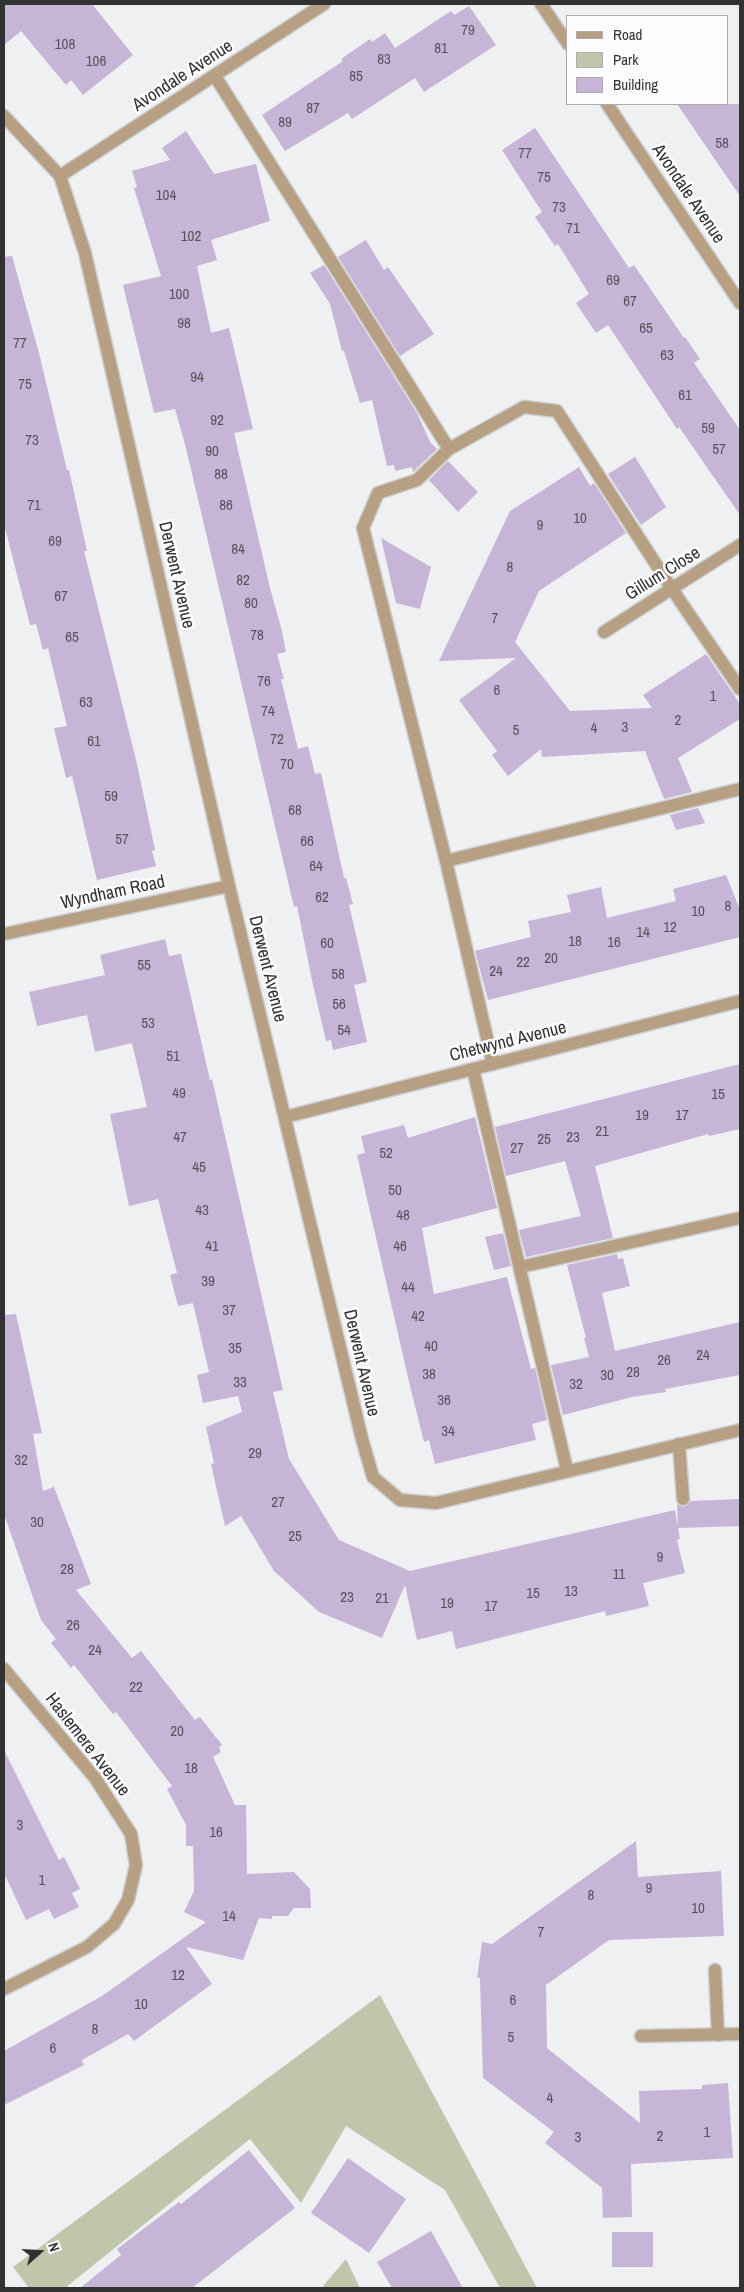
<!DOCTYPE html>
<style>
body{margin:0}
#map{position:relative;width:744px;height:2292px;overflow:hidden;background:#eff0f2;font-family:"Archivo Narrow",sans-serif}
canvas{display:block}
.frame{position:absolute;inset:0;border:5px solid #323233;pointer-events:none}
.legend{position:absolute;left:566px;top:15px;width:162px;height:90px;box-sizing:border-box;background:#fdfdff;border:1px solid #acacad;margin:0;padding:6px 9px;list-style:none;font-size:15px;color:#323233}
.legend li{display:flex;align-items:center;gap:10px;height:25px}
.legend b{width:25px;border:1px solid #acacad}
.north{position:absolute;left:15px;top:2227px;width:50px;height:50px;-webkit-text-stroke:4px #fdfdff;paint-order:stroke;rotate:71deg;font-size:14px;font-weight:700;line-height:20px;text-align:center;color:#323233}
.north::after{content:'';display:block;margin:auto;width:18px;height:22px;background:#323233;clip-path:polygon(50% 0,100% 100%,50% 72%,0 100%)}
</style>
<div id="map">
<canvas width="744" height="2292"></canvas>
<div class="frame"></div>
<ul class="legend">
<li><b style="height:6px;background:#b69f82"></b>Road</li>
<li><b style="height:14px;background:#c0c6ac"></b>Park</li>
<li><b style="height:14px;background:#c6b5d6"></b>Building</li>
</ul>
<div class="north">N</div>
</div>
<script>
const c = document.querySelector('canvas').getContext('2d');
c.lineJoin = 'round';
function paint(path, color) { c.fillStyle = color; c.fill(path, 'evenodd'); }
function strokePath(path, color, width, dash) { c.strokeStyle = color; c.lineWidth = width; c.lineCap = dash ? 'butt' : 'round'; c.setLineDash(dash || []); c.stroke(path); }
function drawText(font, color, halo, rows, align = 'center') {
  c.font = font + ' "Archivo Narrow",sans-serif'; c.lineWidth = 5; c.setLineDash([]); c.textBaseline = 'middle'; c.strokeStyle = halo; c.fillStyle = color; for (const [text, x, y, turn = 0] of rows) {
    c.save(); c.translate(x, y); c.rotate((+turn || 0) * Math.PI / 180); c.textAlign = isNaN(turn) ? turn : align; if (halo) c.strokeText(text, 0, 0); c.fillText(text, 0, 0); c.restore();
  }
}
paint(new Path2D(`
 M380 1995 537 2288H500L445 2190 346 2126 301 2203 250 2139 65 2288H29L13 2267Z
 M346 2259 360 2288H325L323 2286Z`), '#c0c6ac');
paint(new Path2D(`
 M4 4H92L133 55 83 95 71 80 66 85 21 31 4 45Z
 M469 6 496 45 424 92 415 78 352 119 348 113 285 151 262 115 343 61 341 59 370 39 372 42 385 33 395 48 451 11 454 15Z
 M677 104H740V196Z
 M535 128 629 268 634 265 684 338 685 337 700 359 694 363 740 430V515L679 427 677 429 608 325 596 333 576 303 589 294 558 244 555 246 535 217 542 212 502 150Z
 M186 131 214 174 256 164 270 221 211 240 217 260 197 266 211 333 229 328 253 429 234 433 270 588 282 631 286 652 277 654 284 679H281L298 749 308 746 315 774 321 773 344 878H346L353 904 349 905 367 982 354 985 367 1042 333 1050 331 1040 326 1041 313 985 297 906 294 907 185 444 175 409 154 413 123 285 161 276 134 188 137 187 132 171 170 160 162 148Z
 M366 240 384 270 388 267 434 334 400 356 338 257Z
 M12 256 39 353 67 470H69L87 551H84L137 764 155 850 152 851 156 866 97 880 72 776 66 778 54 728 67 726 48 648 43 650 36 624 30 625 4 524V257Z
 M324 265 417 413 430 442 437 449 413 472 412 467 395 471 394 465 387 466 372 400 360 403 344 351H342L330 304 310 273Z
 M635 457 666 507 641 525 608 474Z
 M448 461 478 492 458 512 429 480Z
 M579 467 590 486 594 483 626 533 539 591 515 642 570 711 652 708 643 695 706 654 740 704V719L678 758 692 792 664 799 645 751 542 757 541 749 508 776 492 755 497 751 459 700 516 658 439 661 510 511Z
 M381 538 431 567 420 609 396 603Z
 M698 808 705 823 676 830 670 815Z
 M726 875 740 910V937L488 1000 475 951 531 937 528 921 571 912 567 895 601 887 607 918 676 901 673 889Z
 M165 939 169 956 181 954 210 1080 212 1079 283 1390 273 1392 289 1459 339 1540 410 1571 675 1510 680 1539 677 1540 685 1573 643 1583 649 1606 606 1616 605 1611 456 1649 452 1631 417 1640 405 1585 382 1638 319 1612 274 1571 241 1516 225 1526 211 1464 214 1463 206 1427 242 1412 238 1396 203 1403 197 1375 209 1372 193 1303 178 1306 170 1275 177 1273 158 1199 129 1206 110 1114 147 1107 132 1043 95 1052 87 1015 37 1026 29 992 105 975 100 955Z
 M740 1064V1129L709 1136 708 1134 595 1166 613 1238 526 1257 519 1230 581 1216 565 1161 506 1176 495 1127Z
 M475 1117 497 1208 422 1228 434 1294 507 1277 531 1369 535 1368 547 1420 532 1424 536 1440 435 1464 429 1440 424 1442 410 1386 357 1155 365 1153 361 1136 404 1125 408 1138Z
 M503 1233 511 1266 494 1270 485 1237Z
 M617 1254 618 1259 623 1258 630 1286 602 1293 615 1351 740 1322V1375L665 1389 666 1392 632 1397 563 1415 551 1365 589 1357 584 1338H586L567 1265Z
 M16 1314 42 1433 33 1434 43 1491 54 1487 91 1584 76 1590 132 1658 141 1651 195 1720 200 1717 222 1745 219 1747 221 1752 213 1757 235 1805H246L247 1874 294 1872 310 1889 311 1908H294L288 1916H272V1919L259 1918 243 1960 186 1947 212 1984 134 2041 128 2034 82 2060 84 2065 4 2105V2051L102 1996 206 1922 184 1912 194 1891 193 1846H186V1825L167 1789 172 1786 116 1712 113 1714 74 1665 71 1668 51 1643 56 1639 41 1620 4 1514V1315Z
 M740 1499V1526L678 1528 677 1504 684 1507 691 1501Z
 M4 1750 59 1860 64 1857 80 1889 72 1893 79 1907 54 1919 49 1909 26 1920 4 1873Z
 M636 1841 638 1877 721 1871 724 1936 609 1940 546 1985 547 2048 640 2123 639 2091 702 2089V2085L728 2083 733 2158 631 2164 632 2217 603 2218 602 2188 545 2143 554 2132 483 2078 480 1978H477L482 1942 492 1944Z
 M249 2150 295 2208 192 2288H80L121 2255 117 2249 179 2202 181 2204Z
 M348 2158 406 2199 369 2253 311 2213Z
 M431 2231 463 2288H392L377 2262Z
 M612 2232H653V2267H612Z`), '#c6b5d6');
const service = new Path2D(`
 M215 76 449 449
 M446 861 740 789
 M493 1064 446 861 363 528 378 493 417 480 449 449 524 407 557 411 672 589 740 689
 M473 1069 567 1470
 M520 1267 740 1218
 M679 1444 683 1499
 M715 1970 718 2035`);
const minor = new Path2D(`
 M541 4 568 44
 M607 104 740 303
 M4 116 60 176 85 253 229 886 362 1439 373 1477 400 1500 436 1503 740 1430
 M60 176 324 4
 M604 632 740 545
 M4 934 229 886
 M285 1117 740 1001
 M4 1669 95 1778 131 1834 136 1865 128 1900 114 1924 87 1947 4 1989
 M641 2036 740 2034`);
strokePath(service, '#cdced0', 15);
strokePath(minor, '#cdced0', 15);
strokePath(service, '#b69f82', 12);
strokePath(minor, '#b69f82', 12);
drawText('15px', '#57535c', null, [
 ["79",468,31],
 ["108",65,45],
 ["81",441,49],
 ["83",384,60],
 ["106",96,62],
 ["85",356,77],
 ["87",313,109],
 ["89",285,123],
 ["58",722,144],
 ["77",525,154],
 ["75",544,178],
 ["104",166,196],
 ["73",559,208],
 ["71",573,229],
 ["102",191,237],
 ["69",613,281],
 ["100",179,295],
 ["67",630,302],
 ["98",184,324],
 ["65",646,329],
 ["77",20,344],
 ["63",667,356],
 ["94",197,378],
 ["75",25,385],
 ["61",685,396],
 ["92",217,421],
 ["59",708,429],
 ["73",32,441],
 ["57",719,450],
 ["90",212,452],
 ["88",221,475],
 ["71",34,506],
 ["86",226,506],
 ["10",580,519],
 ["9",540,526],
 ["69",55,542],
 ["84",238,550],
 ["8",510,568],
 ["82",243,581],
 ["67",61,597],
 ["80",251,604],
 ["7",495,619],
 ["78",257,636],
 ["65",72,638],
 ["76",264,682],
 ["6",497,691],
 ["1",713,697],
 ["63",86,703],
 ["74",268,712],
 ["2",678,721],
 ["3",625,728],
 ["4",594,729],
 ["5",516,731],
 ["72",277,740],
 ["61",94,742],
 ["70",287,765],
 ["59",111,797],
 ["68",295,811],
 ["57",122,840],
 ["66",307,842],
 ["64",316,867],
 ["62",322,898],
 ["8",728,907],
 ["10",698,912],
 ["12",670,928],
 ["14",643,933],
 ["18",575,942],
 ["16",614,943],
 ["60",327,944],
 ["20",551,959],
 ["22",523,963],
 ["55",144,966],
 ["24",496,972],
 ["58",338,975],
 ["56",339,1005],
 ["53",148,1024],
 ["54",344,1031],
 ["51",173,1057],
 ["49",179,1094],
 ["15",718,1095],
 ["19",642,1116],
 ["17",682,1116],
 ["21",602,1132],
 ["47",180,1138],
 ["23",573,1138],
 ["25",544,1140],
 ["27",517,1149],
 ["52",386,1154],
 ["45",199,1168],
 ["50",395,1191],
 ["43",202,1211],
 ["48",403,1216],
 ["41",212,1247],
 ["46",400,1247],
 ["39",208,1282],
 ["44",408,1288],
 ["37",229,1311],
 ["42",418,1317],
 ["40",431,1347],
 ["35",235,1349],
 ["24",703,1356],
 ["26",664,1361],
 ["28",633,1373],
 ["38",429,1375],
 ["30",607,1376],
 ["33",240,1383],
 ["32",576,1385],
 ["36",444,1401],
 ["34",448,1432],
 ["29",255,1454],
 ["32",21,1461],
 ["27",278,1503],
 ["30",37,1523],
 ["25",295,1537],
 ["9",660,1558],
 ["28",67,1570],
 ["11",619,1575],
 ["13",571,1592],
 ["15",533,1594],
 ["23",347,1598],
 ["21",382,1599],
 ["19",447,1604],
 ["17",491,1607],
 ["26",73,1626],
 ["24",95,1651],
 ["22",136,1688],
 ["20",177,1732],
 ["18",191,1769],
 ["3",20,1826],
 ["16",216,1833],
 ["1",42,1881],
 ["9",649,1889],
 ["8",591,1896],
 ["10",698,1909],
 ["14",229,1917],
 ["7",541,1933],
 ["12",178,1976],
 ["6",513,2001],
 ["10",141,2005],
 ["8",95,2030],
 ["5",511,2038],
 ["6",53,2049],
 ["4",550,2099],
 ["1",707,2133],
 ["2",660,2137],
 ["3",578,2138]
]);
drawText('18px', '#323233', '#fdfdff', [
 ["Avondale Avenue",183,76,-33],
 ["Avondale Avenue",688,194,56],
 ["Gillum Close",663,574,-32],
 ["Derwent Avenue",176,575,77],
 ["Wyndham Road",113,893,-12],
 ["Derwent Avenue",267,969,76],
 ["Chetwynd Avenue",508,1042,-14],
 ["Derwent Avenue",361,1363,77],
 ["Haslemere Avenue",87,1745,52]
]);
</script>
